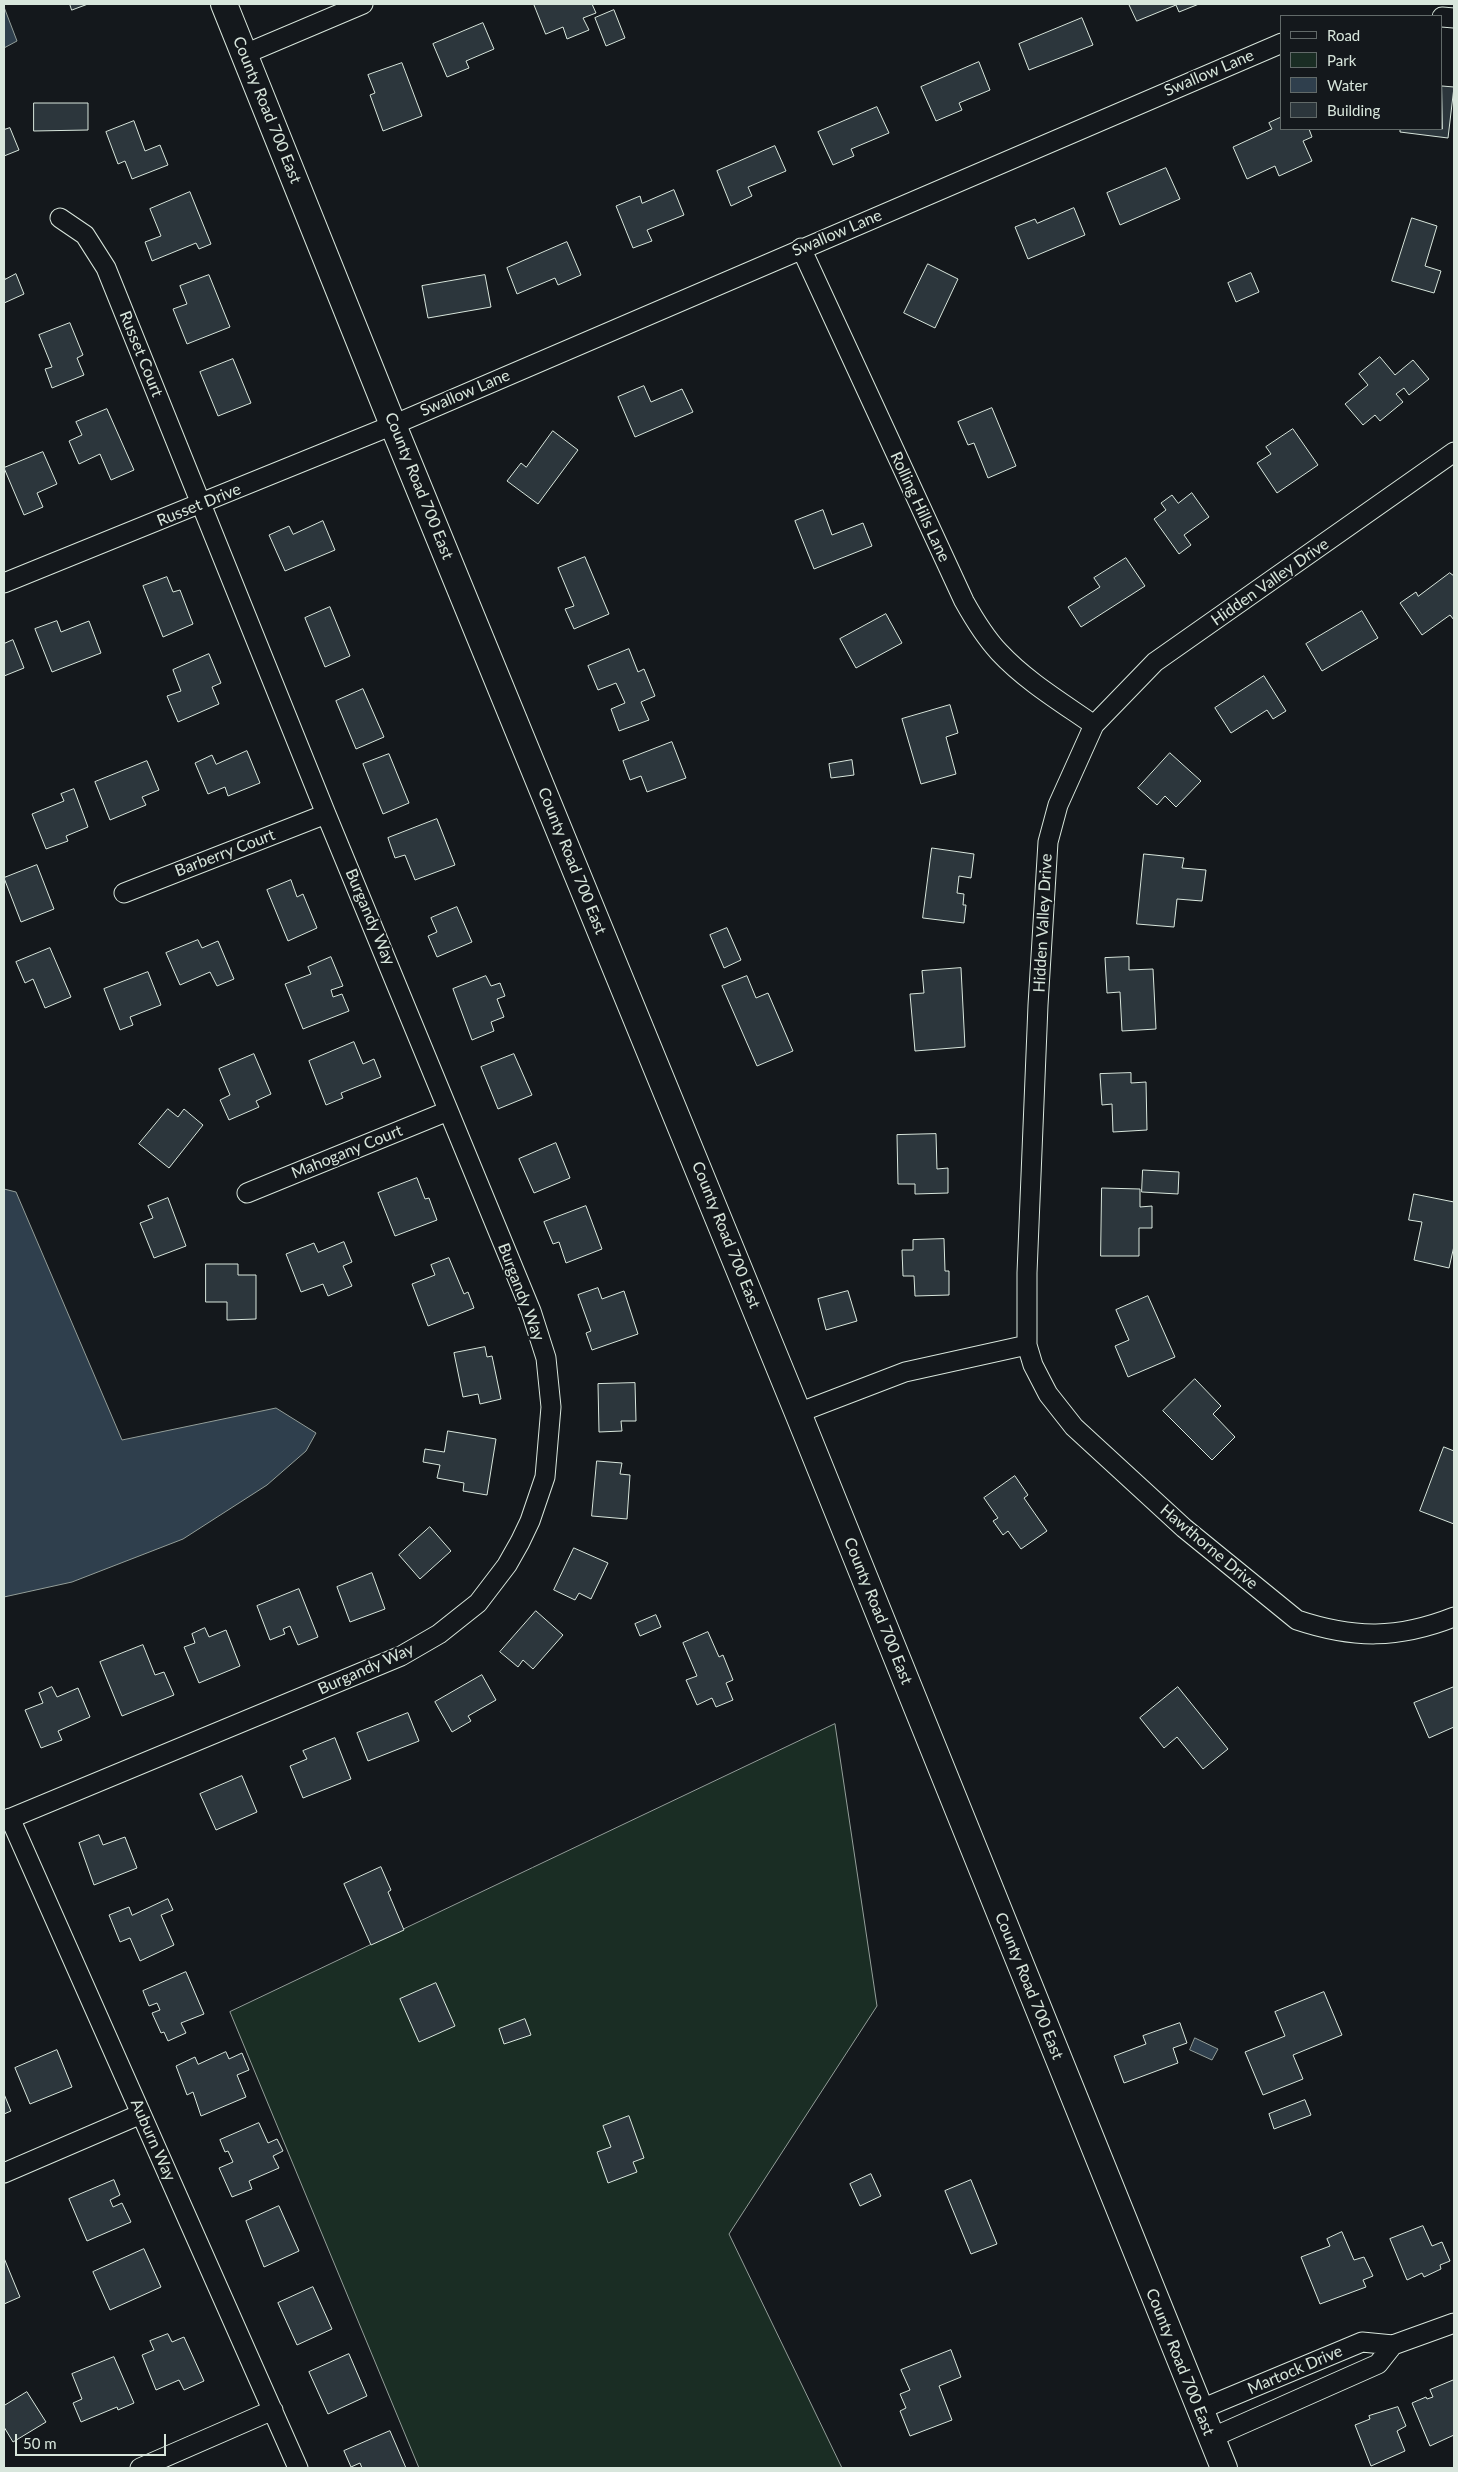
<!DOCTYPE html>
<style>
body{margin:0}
#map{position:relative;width:1458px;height:2472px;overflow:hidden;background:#14181c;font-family:Lato,sans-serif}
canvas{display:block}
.frame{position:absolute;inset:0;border:5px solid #d8e6dc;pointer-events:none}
.legend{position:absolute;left:1280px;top:15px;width:162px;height:115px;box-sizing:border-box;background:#14181c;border:1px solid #626a69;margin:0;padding:6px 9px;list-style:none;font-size:15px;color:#d8e6dc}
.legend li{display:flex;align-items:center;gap:10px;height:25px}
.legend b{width:25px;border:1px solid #626a69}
.scale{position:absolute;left:15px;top:2434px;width:151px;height:22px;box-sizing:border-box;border:2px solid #d8e6dc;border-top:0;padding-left:6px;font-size:15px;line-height:18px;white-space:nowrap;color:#d8e6dc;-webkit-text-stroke:4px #14181c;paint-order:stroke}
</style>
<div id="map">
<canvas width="1458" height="2472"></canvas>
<div class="frame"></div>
<ul class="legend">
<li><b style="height:6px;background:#14181c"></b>Road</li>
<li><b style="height:14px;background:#1a2d24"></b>Park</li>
<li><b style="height:14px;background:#2f3f4d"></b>Water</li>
<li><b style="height:14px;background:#2c363c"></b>Building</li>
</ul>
<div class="scale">50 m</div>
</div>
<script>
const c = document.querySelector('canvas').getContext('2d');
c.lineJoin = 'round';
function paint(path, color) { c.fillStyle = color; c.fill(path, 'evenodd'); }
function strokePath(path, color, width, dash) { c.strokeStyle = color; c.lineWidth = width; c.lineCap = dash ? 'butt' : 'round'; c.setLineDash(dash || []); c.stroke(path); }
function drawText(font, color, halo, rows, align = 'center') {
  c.font = font + ' Lato,sans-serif'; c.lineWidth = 4; c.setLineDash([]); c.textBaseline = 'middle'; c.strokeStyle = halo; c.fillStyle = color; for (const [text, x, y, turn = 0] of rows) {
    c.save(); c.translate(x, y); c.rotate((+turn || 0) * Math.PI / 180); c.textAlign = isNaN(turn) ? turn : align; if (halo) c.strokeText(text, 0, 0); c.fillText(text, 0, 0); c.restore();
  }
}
const green = new Path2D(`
 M835 1724 877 2006 729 2234 842 2468H419L230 2012Z`);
paint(green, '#1a2d24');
strokePath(green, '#939e99', 1);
const water = new Path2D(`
 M4 7 17 41 4 48Z
 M4 1189 16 1192 122 1440 276 1408 316 1433 306 1451 267 1485 183 1539 72 1582 4 1597Z
 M1195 2038 1218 2049 1212 2060 1190 2050Z`);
paint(water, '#2f3f4d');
strokePath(water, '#939e99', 1);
const building = new Path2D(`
 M70 4H88L72 10Z
 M534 4H592L596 13 583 18 589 30 567 39 563 27 546 34Z
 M1129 4H1199L1179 12 1176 5 1137 21Z
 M614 10 625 38 606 46 595 18Z
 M1082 18 1093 45 1029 70 1019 44Z
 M483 23 494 49 466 61 469 68 447 77 433 44Z
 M979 62 990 90 959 103 962 110 936 121 921 87Z
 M402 63 422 116 383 131 370 95 375 93 368 75Z
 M1442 86 1454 87 1448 138 1400 132V129H1442Z
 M34 103H88V130L34 131Z
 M877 107 889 133 851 149 854 156 833 165 818 132Z
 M1282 117V129H1309L1312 137 1303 141 1312 161 1279 176 1275 166 1247 179 1233 147 1272 129 1269 123Z
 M134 121 145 151 160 145 168 165 132 179 125 161 118 164 106 132Z
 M10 128 19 150 4 156V130Z
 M775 146 786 171 748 187 752 196 731 206 717 171Z
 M1166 168 1180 199 1120 225 1107 193Z
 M674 190 684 215 647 230 652 241 633 248 616 206 640 196 642 203Z
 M190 192 211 244 199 249 196 243 152 261 145 242 161 236 150 209Z
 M1074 208 1085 235 1028 259 1015 227 1035 219 1037 223Z
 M1412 218 1437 226 1425 266 1441 271 1434 293 1392 281Z
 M567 242 581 275 558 285 555 278 517 294 507 268Z
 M928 264 958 279 935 328 904 313Z
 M1251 273 1259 292 1236 302 1228 283Z
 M16 274 24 294 4 303V275L5 279Z
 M209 275 230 327 187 344 173 309 187 304 180 286Z
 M485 275 491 307 428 318 422 286Z
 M70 323 83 355 77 358 84 375 52 388 45 369 52 367 39 335Z
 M1380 357 1395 375 1413 360 1429 379 1409 395 1404 388 1396 394 1403 402 1380 421 1375 415 1363 425 1345 404 1368 385 1359 374Z
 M233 359 251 403 218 416 200 372Z
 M644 386 651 402 682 389 693 412 635 437 618 397Z
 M992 408 1016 466 988 478 974 443 968 445 958 422Z
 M107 409 134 470 111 480 100 454 79 464 69 441 82 435 76 422Z
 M1293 429 1318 465 1277 493 1257 463 1271 454 1266 447Z
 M553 431 578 450 538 504 507 481 521 463 526 467Z
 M43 452 57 484 37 493 43 507 24 515 4 468Z
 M1192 493 1209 517 1184 535 1191 545 1179 554 1154 519 1166 510 1161 503 1172 495 1178 503Z
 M823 510 832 535 863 523 872 546 814 569 795 521Z
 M323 521 335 550 285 571 269 535 289 526 293 534Z
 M585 557 609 614 574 629 565 609 574 606 558 568Z
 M1126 558 1145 586 1081 627 1068 607 1100 587 1094 578Z
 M1450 573 1454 576V620L1450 615 1422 635 1400 603 1416 592 1418 596Z
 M167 577 173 592 180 590 193 624 163 637 143 586Z
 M330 607 350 656 325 667 305 618Z
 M1362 611 1378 638 1322 671 1306 644Z
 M886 614 902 643 856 668 840 639Z
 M57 621 61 632 89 621 101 653 52 672 35 629Z
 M13 640 24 668 4 676V644Z
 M629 649 638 672 644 669 655 696 641 702 649 720 619 731 611 709 625 703 616 683 598 690 588 666Z
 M209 654 221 683 212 687 219 704 178 722 167 696 181 691 173 670Z
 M1264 676 1286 711 1273 719 1267 710 1231 733 1215 708Z
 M363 689 384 737 356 749 336 701Z
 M950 705 958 733 946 737 956 774 921 784 902 719Z
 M672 742 686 778 647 792 641 776 630 780 623 761Z
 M247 751 260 783 228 796 225 787 208 794 195 763 212 755 216 764Z
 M1170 753 1201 781 1176 807 1165 796 1157 805 1138 788Z
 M389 754 409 803 383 814 363 764Z
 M852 760 854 775 831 778 829 764Z
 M147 761 159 790 142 797 146 805 110 820 95 782Z
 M74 789 88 827 66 836 68 841 46 849 32 814 64 801 61 794Z
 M437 819 455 865 415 880 405 855 395 858 388 838Z
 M932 848 974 854 971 878 959 876 957 893 964 894 963 905H966L964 923 923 918Z
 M1144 854 1184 858 1182 868 1206 870 1202 901 1177 899 1174 927 1137 924Z
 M37 865 54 909 21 922 4 878Z
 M291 880 297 897 303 894 317 928 288 941 267 890Z
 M457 907 472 942 437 957 428 936 437 932 431 918Z
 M727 928 741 960 724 968 710 935Z
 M198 940 202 948 218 941 234 979 217 986 210 972 180 985 166 953Z
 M50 948 71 997 45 1008 33 979 25 983 16 962Z
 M331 957 343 986 331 990 333 997 342 994 349 1011 303 1029 285 984 311 974 308 967Z
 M1129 957V970L1153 969 1156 1029 1122 1031 1120 992 1107 993 1105 958Z
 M961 968 965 1047 915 1051 910 994 924 993 922 971Z
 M148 972 161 1005 130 1017 133 1025 120 1030 104 989Z
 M486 976 491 986 500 983 505 996 497 999 504 1017 491 1022 494 1031 472 1040 453 989Z
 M747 976 756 998 768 993 793 1051 757 1066 722 986Z
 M354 1042 363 1064 374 1059 381 1077 341 1093 343 1098 326 1105 309 1061Z
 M254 1054 271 1094 256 1101 259 1107 229 1120 220 1100 230 1095 219 1069Z
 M514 1054 532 1095 498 1109 481 1067Z
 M1131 1073V1083L1146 1082 1147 1130 1113 1132 1112 1104 1102 1105 1100 1074Z
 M168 1109 178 1117 184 1109 203 1125 169 1168 139 1144Z
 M936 1134 937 1169 948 1168V1193L915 1194V1184H898L897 1135Z
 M556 1143 570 1178 534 1193 519 1159Z
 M1143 1170 1179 1172 1178 1194 1142 1192Z
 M417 1178 425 1199 429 1198 437 1220 395 1236 378 1193Z
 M1102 1188 1140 1189V1207L1152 1206V1228H1139V1256H1101Z
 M1414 1194 1454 1202V1246L1449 1268 1414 1260 1422 1222 1409 1220Z
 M168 1198 186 1246 154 1258 140 1223 153 1218 148 1206Z
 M586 1206 602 1249 566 1263 559 1242 553 1244 544 1222Z
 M944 1239 945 1271H949V1295L915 1296 914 1276H903L902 1250H913V1240Z
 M344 1242 352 1262 343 1266 352 1286 328 1296 323 1284 301 1292 286 1254 314 1243 318 1252Z
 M449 1258 464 1294 468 1292 474 1308 428 1326 412 1284 435 1275 431 1265Z
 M206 1264H238V1275H256V1319L227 1320V1302H206Z
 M598 1288 602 1299 624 1291 638 1334 592 1350 586 1333 591 1331 578 1295Z
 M848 1291 857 1321 826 1330 818 1299Z
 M1148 1296 1175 1357 1128 1377 1115 1346 1129 1340 1116 1310Z
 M485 1347 487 1357 492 1356 501 1399 480 1404 478 1394 463 1397 454 1353Z
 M1195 1379 1221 1406 1213 1414 1235 1437 1212 1460 1163 1411Z
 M635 1383 636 1421H621L622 1431 599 1432 598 1384Z
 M448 1431 496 1439 487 1495 463 1491 464 1483 437 1478 440 1465 423 1462 425 1449 444 1452Z
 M1444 1447 1454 1451V1524L1420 1511Z
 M597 1461 622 1463 620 1474 630 1475 627 1519 592 1516Z
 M1015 1476 1028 1495 1024 1498 1047 1531 1021 1549 1008 1531 1003 1535 993 1521 998 1518 984 1498Z
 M430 1527 451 1551 420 1579 399 1555Z
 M574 1548 608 1563 591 1599 579 1593 575 1600 554 1590Z
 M372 1573 385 1609 350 1622 337 1587Z
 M299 1589 318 1637 298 1645 290 1626 283 1629 285 1634 270 1640 257 1606Z
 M536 1611 563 1635 533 1669 523 1660 518 1667 500 1652Z
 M656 1615 661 1627 640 1636 635 1624Z
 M205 1628 209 1637 226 1630 240 1666 199 1683 184 1647 195 1643 192 1634Z
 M708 1632 719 1657 723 1655 733 1680 726 1683 733 1700 716 1707 712 1698 697 1705 686 1680 697 1676 683 1643Z
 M143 1645 155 1675 164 1672 174 1695 122 1716 100 1662Z
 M482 1675 496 1700 468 1716 471 1721 452 1732 435 1702Z
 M52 1687 57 1697 78 1688 90 1717 58 1731 62 1740 41 1748 25 1710 43 1703 39 1693Z
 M1178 1687 1228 1749 1203 1769 1177 1737 1164 1748 1140 1718Z
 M1454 1687V1727L1429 1738 1414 1703Z
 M408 1713 419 1741 368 1761 357 1733Z
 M335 1738 351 1779 303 1798 290 1766 307 1759 303 1751Z
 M242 1776 257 1812 216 1830 200 1794Z
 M99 1835 103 1845 125 1837 137 1868 94 1885 79 1843Z
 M381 1867 391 1890 388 1892 404 1930 371 1945 344 1884Z
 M168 1899 173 1910 161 1915 174 1945 140 1961 130 1938 120 1942 109 1915 129 1907 132 1915Z
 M186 1972 204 2014 181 2023 186 2033 168 2041 164 2032 161 2033 152 2013 160 2010 157 2003 149 2006 143 1991Z
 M436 1983 455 2026 419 2042 400 1999Z
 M1324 1992 1342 2035 1293 2055 1303 2079 1263 2095 1245 2052 1285 2036 1275 2012Z
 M525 2019 531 2035 504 2044 499 2029Z
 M1180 2023 1187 2043 1173 2048 1178 2063 1124 2083 1114 2056 1146 2044 1143 2036Z
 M57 2050 72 2087 30 2104 15 2068Z
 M226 2052 229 2059 242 2053 249 2070 237 2075 246 2097 201 2116 193 2092 187 2095 176 2066 195 2057 198 2064Z
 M4 2094 11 2111 4 2114Z
 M1305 2100 1311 2115 1274 2129 1269 2114Z
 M629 2116 644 2158 633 2162 637 2172 608 2183 597 2152 611 2147 603 2126Z
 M259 2123 268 2143 277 2139 283 2151 273 2156 279 2168 249 2181 252 2189 232 2197 219 2168 233 2162 228 2151 225 2152 220 2140Z
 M871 2174 881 2196 860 2206 850 2184Z
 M114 2180 120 2195 110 2200 113 2207 122 2203 131 2222 87 2241 69 2199Z
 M971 2180 997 2244 971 2254 945 2191Z
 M279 2206 299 2251 264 2267 246 2221Z
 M1423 2226 1432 2246 1442 2242 1450 2261 1440 2265 1441 2269 1424 2277 1422 2273 1407 2280 1390 2239Z
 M1342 2232 1354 2260 1364 2257 1373 2276 1363 2280 1366 2287 1320 2304 1301 2257 1330 2246 1327 2239Z
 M144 2249 161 2287 110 2310 93 2272Z
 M4 2258 20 2297 4 2304Z
 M313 2287 332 2329 297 2345 278 2303Z
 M168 2334 172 2342 184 2337 204 2381 184 2390 179 2380 156 2390 142 2355 154 2350 150 2341Z
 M951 2350 961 2377 939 2386 952 2420 910 2436 900 2411 906 2408 900 2394 910 2390 901 2370Z
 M349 2354 367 2396 328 2414 309 2372Z
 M114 2357 134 2403 118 2410 117 2407 81 2422 73 2403 82 2399 72 2374Z
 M1454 2380V2435L1430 2446 1412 2403 1426 2397 1427 2399 1433 2397 1430 2390Z
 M27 2392 46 2422 13 2442 4 2427V2406Z
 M1398 2407 1406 2426 1397 2431 1405 2451 1371 2466 1355 2425 1370 2419 1369 2416Z
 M390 2431 406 2468H362L360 2463 351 2467 344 2451Z`);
paint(building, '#2c363c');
strokePath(building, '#d8e6dc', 1);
const street = new Path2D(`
 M1442 17 1454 18
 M245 54 363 4
 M801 248 964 601C974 619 985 637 999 652 1026 681 1061 702 1094 725
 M1454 452 1155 662 1094 725 1058 805 1048 842 1038 1005 1027 1273V1345L1033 1365 1048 1394 1074 1427 1184 1528 1297 1620C1354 1639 1398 1639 1454 1617
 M4 583 393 425 1282 43
 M124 893 326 814
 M247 1193 448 1111
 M798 1413 905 1372 1027 1345
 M10 1818 298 2468
 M4 1821 401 1656 439 1634 478 1603 507 1565 520 1542 530 1521 545 1477 551 1407 546 1358 531 1311 326 814 106 268 85 235 60 218
 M4 2173 141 2114
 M1199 2410 1362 2342 1393 2345 1454 2323
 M1211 2438 1378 2364 1393 2345
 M140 2468 273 2410`);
const secondary = new Path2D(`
 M224 4 393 425 798 1413 1224 2468`);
strokePath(street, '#d8e6dc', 21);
strokePath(secondary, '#d8e6dc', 28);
strokePath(street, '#14181c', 19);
strokePath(secondary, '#14181c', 26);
drawText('16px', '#d8e6dc', '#14181c', [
 ["Swallow Lane",1209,73,-23],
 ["County Road 700 East",267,110,68],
 ["Swallow Lane",837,233,-23],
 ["Russet Court",141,354,68],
 ["Swallow Lane",465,393,-23],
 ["County Road 700 East",419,486,68],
 ["Russet Drive",199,505,-22],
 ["Rolling Hills Lane",920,507,65],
 ["Hidden Valley Drive",1270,582,-35],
 ["Barberry Court",225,853,-21],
 ["County Road 700 East",572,861,68],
 ["Burgandy Way",370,917,67],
 ["Hidden Valley Drive",1043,923,-87],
 ["Mahogany Court",347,1152,-22],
 ["County Road 700 East",726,1235,68],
 ["Burgandy Way",521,1292,69],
 ["Hawthorne Drive",1209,1547,40],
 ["County Road 700 East",878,1611,68],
 ["Burgandy Way",366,1669,-24],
 ["County Road 700 East",1029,1986,68],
 ["Auburn Way",153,2140,66],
 ["County Road 700 East",1180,2362,68],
 ["Martock Drive",1295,2370,-23]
]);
</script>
